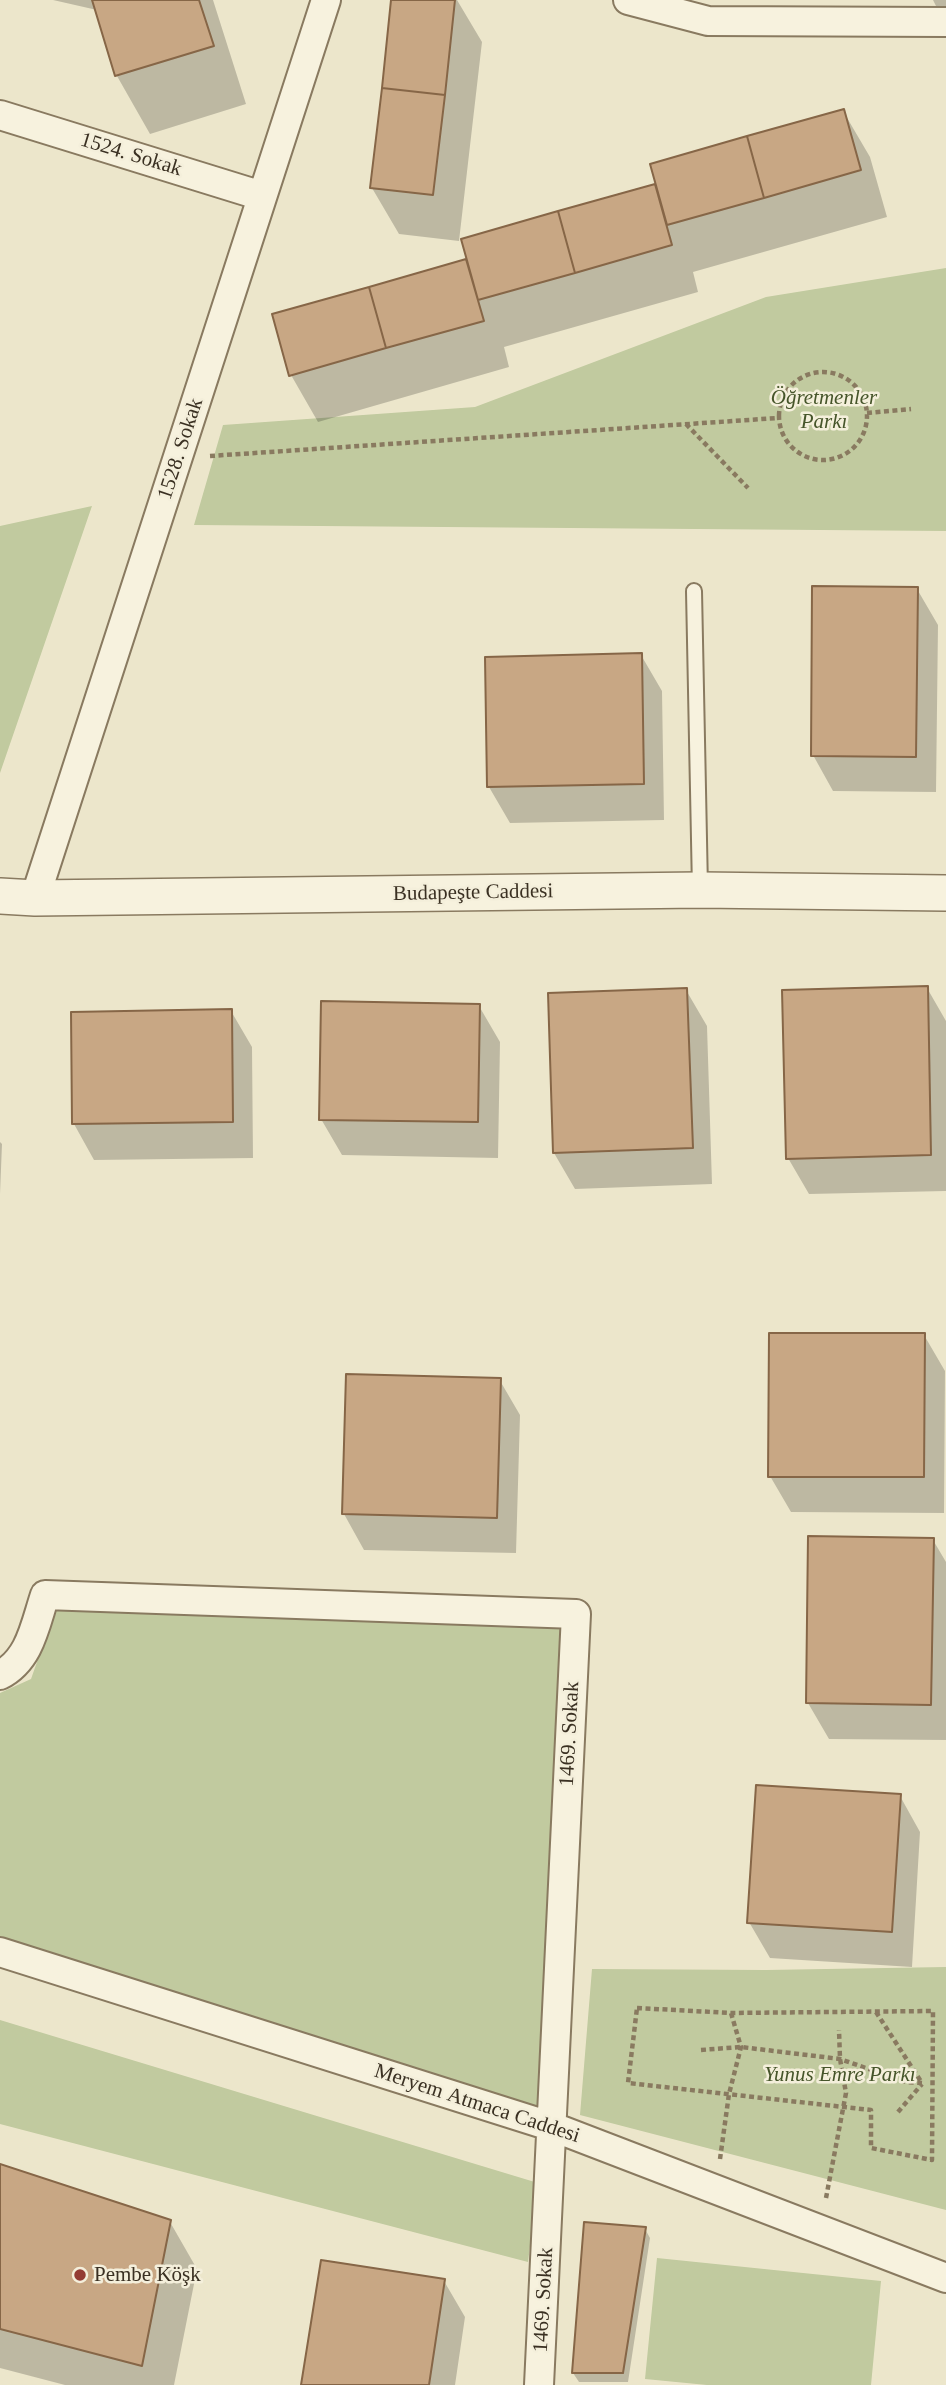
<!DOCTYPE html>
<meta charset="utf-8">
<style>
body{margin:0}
canvas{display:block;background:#ece6cb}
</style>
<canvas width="946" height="2385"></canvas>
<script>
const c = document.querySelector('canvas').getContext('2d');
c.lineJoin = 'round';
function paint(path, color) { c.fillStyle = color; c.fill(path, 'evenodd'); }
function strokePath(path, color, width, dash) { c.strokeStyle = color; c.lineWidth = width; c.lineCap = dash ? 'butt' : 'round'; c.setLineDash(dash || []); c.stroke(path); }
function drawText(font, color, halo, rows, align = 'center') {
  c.font = font + ' "Times New Roman",serif'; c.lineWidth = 5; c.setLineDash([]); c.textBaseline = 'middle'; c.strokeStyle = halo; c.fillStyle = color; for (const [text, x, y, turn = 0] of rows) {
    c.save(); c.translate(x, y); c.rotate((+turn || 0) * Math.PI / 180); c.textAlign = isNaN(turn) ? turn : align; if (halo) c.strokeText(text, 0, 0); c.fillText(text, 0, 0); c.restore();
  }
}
paint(new Path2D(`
 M946 268V531L194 525 223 425 475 407 766 297Z
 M92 506 0 773V526Z
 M56 1608 561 1625 539 2110 0 1936V1693L31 1679Z
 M946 1967V2210L580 2115 592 1969 766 1970Z
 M0 2020 538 2183 528 2262 0 2124Z
 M657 2258 881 2281 871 2385H707L645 2379Z`), '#c1ca9f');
paint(new Path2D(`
 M53 0H213L246 104 150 134 117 76 97 10Z
 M393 0H457L482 42 459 241 399 234 372 188Z
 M933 0H946V8H937Z
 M843 111 870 157 887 217 693 272 698 292 504 347 509 367 318 422 291 375 274 316 469 260 463 240 658 185Z
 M917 589 938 625 936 792 833 791 813 755Z
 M641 655 662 691 664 820 510 823 489 787Z
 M927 988 946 1021V1191L809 1194 788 1158Z
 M686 990 707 1026 712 1184 575 1189 554 1153Z
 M479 1006 500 1042 498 1158 342 1155 321 1119Z
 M231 1011 252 1047 253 1158 94 1160 74 1124 73 1014Z
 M0 1142 2 1144 0 1194Z
 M924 1335 945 1371 944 1513 791 1512 770 1476Z
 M499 1379 520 1415 516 1553 364 1550 344 1514Z
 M933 1540 946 1562V1740L829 1739 808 1703Z
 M900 1796 920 1832 912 1967 770 1958 749 1922Z
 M0 2166 170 2222 197 2269 174 2385H65L0 2368Z
 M645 2229 650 2238 628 2382H579L573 2373Z
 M444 2281 465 2317 455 2385H303Z`), '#0003');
const building = new Path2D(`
 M92 0H199L214 46 115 76Z
 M391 0H455L445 95 382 88Z
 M382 88 445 95 433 195 370 188Z
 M844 109 861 170 764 198 747 136Z
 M747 136 764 198 667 225 650 164Z
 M655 184 672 245 575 273 558 211Z
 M558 211 575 273 478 300 461 239Z
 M466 259 484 321 386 348 369 287Z
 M369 287 386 348 289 376 272 314Z
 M812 586 918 587 916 757 811 756Z
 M642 653 644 784 487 787 485 657Z
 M928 986 931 1155 786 1159 782 990Z
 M687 988 693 1148 553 1153 548 993Z
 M321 1001 480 1004 478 1122 319 1120Z
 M232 1009 233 1122 72 1124 71 1012Z
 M769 1333H925L924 1477H768Z
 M346 1374 501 1378 497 1518 342 1514Z
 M808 1536 934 1538 931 1705 806 1703Z
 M756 1785 901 1794 892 1932 747 1923Z
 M0 2164 171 2220 142 2366 0 2329Z
 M584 2222 646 2227 623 2373H572Z
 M321 2260 445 2279 429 2385H301Z`);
paint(building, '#c8a784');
strokePath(building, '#866647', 2);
const service = new Path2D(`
 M694 591 700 889`);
const minor = new Path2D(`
 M628 0 708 21 946 22
 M0 115 262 196
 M35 898 326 0
 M0 1675C30 1660 35 1625 45 1595L576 1614 539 2385
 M0 1952 553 2127 946 2278`);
const tertiary = new Path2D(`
 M0 896 35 898 700 890 946 893`);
strokePath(service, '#897a60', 18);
strokePath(minor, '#897a60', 32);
strokePath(tertiary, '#897a60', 38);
strokePath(new Path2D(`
 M779 416a44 44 0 1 1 88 0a44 44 0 1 1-88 0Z
 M867 413 911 409
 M686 424 748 488
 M210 456 778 418
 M637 2008 731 2013 933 2011 932 2160 871 2148V2110L628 2083Z
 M876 2012 922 2083
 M701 2050 741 2047 840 2059 906 2082 922 2083
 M898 2112 922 2084
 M720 2159 729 2094 741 2047 731 2013
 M826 2198 846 2093 840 2059 839 2030`), '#897a60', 4.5, [5, 3.5]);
strokePath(service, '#f7f2de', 14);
strokePath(minor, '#f7f2de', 28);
strokePath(tertiary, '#f7f2de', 35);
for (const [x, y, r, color] of [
 [80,2275,7,"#943c34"]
]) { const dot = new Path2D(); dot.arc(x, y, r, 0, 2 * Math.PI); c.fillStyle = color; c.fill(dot); strokePath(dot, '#f4efdb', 2.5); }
drawText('21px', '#3a3022', '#f4efdb', [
 ["1524. Sokak",131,155,17],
 ["1528. Sokak",181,449,-72],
 ["Budapeşte Caddesi",473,893,-1],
 ["1469. Sokak",570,1734,-87],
 ["Meryem Atmaca Caddesi",477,2104,18],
 ["1469. Sokak",544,2300,-87]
]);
drawText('italic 21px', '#46552a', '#f4efdb', [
 ["Öğretmenler",824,398],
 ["Parkı",824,422],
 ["Yunus Emre Parkı",840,2075]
]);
drawText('21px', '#3a3022', '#f4efdb', [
 ["Pembe Köşk",94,2275]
], 'left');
</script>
